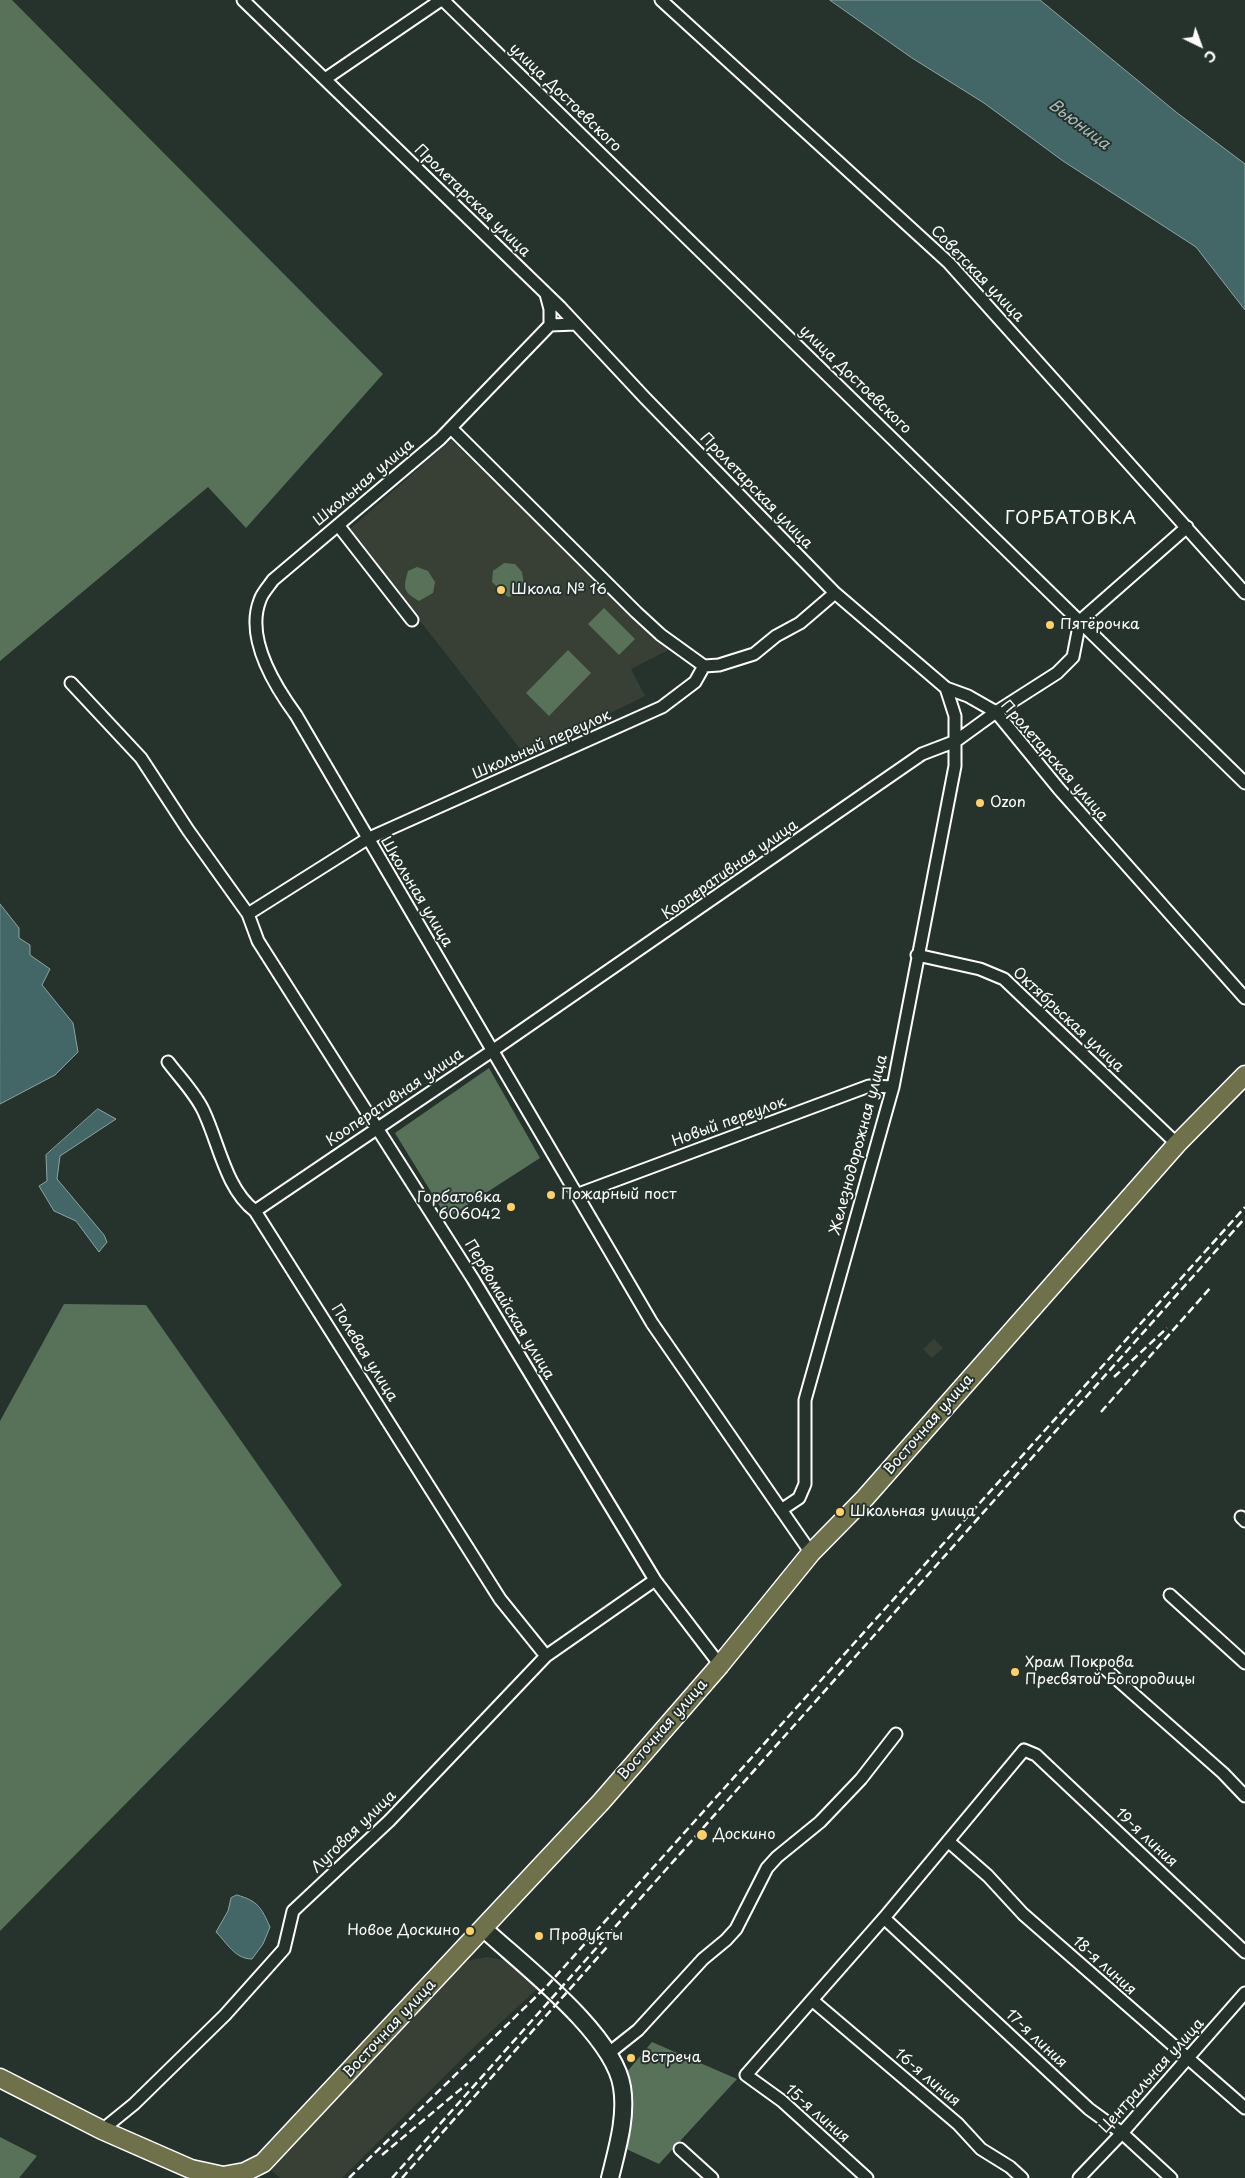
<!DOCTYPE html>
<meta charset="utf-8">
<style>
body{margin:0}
#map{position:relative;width:1245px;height:2178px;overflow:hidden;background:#26332d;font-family:"Playpen Sans",sans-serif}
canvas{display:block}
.north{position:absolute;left:1175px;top:20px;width:50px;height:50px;-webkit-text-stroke:4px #26332d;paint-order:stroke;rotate:138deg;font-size:14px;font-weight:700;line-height:20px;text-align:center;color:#fff}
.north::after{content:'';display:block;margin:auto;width:18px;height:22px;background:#fff;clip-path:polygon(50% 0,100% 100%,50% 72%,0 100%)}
</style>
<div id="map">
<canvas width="1245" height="2178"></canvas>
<div class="north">С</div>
</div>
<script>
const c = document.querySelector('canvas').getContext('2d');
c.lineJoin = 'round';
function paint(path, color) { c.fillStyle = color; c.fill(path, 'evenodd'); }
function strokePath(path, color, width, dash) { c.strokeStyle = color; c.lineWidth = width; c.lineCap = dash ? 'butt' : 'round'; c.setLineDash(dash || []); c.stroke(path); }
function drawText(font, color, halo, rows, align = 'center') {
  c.font = font + ' "Playpen Sans",sans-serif'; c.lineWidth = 4; c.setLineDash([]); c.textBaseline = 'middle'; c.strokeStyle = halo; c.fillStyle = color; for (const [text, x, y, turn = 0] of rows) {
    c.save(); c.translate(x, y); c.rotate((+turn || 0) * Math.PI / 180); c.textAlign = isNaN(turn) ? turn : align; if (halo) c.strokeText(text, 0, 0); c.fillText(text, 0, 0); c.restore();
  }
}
paint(new Path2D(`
 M451 440 668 650 631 669 645 696 525 755 349 530Z
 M934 1339 943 1348 932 1358 923 1349Z
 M486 1957 509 1961 539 1987 472 2049 342 2178H280L271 2170 463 1962Z`), '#384036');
paint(new Path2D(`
 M0 0H12L383 374 246 528 208 487 0 661Z
 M504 563 515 564 522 572 524 584 516 595 508 597 492 582 493 571Z
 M417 567 428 571 435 582 433 593 419 601C403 592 403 588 408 571Z
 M604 608 635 639 619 655 588 624Z
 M568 650 591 673 549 716 526 693Z
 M489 1068 540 1158 447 1218 395 1133Z
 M64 1304 146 1305 342 1585 0 1931V1421Z
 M652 2042 737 2079 659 2164 624 2148 631 2104 626 2073Z
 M0 2137 37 2156 19 2178H0Z`), '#577259');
const water = new Path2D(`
 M830 0H1040L1176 112 1245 164V310L1196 247 1063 161 984 103 912 58Z
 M0 904 19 928V938L30 945V955L50 969 42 985 73 1023 78 1052 55 1075 0 1104Z
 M98 1109 116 1119 60 1156 57 1179 104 1235 107 1242 99 1252 76 1221 54 1211 39 1186 47 1181 46 1155Z
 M237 1895C258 1901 261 1907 270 1927L263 1944 252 1959C235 1959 227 1943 216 1932L228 1911 231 1898Z`);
paint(water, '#426766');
strokePath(water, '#8ea4a3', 1);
const street = new Path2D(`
 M243 0 561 308 645 398 835 593 946 688 968 696 996 712 1059 789 1245 998
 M443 0 1245 783
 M661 0 949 263 1245 593
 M325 79 441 0
 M546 294 550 309V325L440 439 273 580C269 586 262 593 260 600 245 638 274 685 296 715L652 1323 811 1553
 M550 325 576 324
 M451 428 636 612 661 635 704 666
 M338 525 412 620
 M71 683 141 758 188 830 248 914 258 941 473 1279 655 1580 720 1665
 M248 914 367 839 662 707 695 682 704 666 719 665 754 654 776 636 800 623 835 593
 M917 955 980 969 1004 979 1177 1144
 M168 1062C180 1078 196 1094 204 1112 219 1144 226 1189 255 1211L500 1599 546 1656
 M576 1195 869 1086 893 1087
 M255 1211 492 1051 922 754 956 741 996 712 1057 673 1073 657 1080 621 1187 527
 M781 1510 799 1498 805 1484V1400L893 1087 955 766V716L946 688
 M1241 1517 1245 1521
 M1170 1595 1245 1663
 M1104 1668 1223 1773 1245 1796
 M948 1841 988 1876 1023 1914 1245 2108
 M884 1918 1089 2109 1122 2133 1171 2178
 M812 2000 958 2124 981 2149 1010 2167 1022 2178
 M609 2053 638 2030 703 1959 726 1940 736 1929 767 1868 777 1857 820 1822 861 1779 896 1734
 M102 2130 134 2104 225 2015 284 1949 293 1911 389 1821 546 1656 655 1580
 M680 2149 712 2178
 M867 2178 782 2101 746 2075 884 1918 1024 1750 1036 1755 1245 1952
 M1079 2178 1122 2133 1245 1993`);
const secondary = new Path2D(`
 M483 1928C523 1965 614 2034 622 2087 627 2117 617 2149 610 2178`);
const primary = new Path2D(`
 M0 2078 102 2130 191 2169 223 2176 245 2172 263 2163 601 1802 720 1665 811 1553 865 1498 1177 1144 1245 1075`);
strokePath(street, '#fff', 15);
strokePath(secondary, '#fff', 20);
strokePath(primary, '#fff', 21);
strokePath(street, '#26332d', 11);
strokePath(secondary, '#26332d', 16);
strokePath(primary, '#6f714a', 18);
strokePath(new Path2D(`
 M1114 1377 1167 1328
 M1101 1412 1211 1287
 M382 2155 468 2083
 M349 2178 547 1986 1245 1207
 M392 2178 1245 1218
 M402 2178 608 1946`), '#fff', 2.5, [8, 4]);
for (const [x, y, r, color] of [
 [501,590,5,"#ffd166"],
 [1050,625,5,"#ffd166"],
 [980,803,5,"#ffd166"],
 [551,1195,5,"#ffd166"],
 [511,1207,5,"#ffd166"],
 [840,1512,5,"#ffd166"],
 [1015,1672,5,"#ffd166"],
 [702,1835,6,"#ffd166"],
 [470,1931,5,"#ffd166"],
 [539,1936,5,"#ffd166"],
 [631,2058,5,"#ffd166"]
]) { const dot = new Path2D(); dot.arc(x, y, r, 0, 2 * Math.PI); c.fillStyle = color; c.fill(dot); strokePath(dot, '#26332d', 2); }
drawText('15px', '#fff', '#26332d', [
 ["улица Достоевского",565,98,44],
 ["Пролетарская улица",472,201,44],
 ["Советская улица",977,274,46],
 ["улица Достоевского",855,380,44],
 ["Школьная улица",364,483,-40],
 ["Пролетарская улица",756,491,46],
 ["Школьный переулок",542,745,-24],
 ["Пролетарская улица",1054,761,49],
 ["Кооперативная улица",730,870,-35],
 ["Школьная улица",416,892,59],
 ["Октябрьская улица",1068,1020,43],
 ["Кооперативная улица",395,1098,-34],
 ["Новый переулок",729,1122,-20],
 ["Железнодорожная улица",859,1145,-75],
 ["Первомайская улица",509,1310,59],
 ["Полевая улица",364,1353,58],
 ["Восточная улица",929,1425,-49],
 ["Восточная улица",663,1730,-49],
 ["Луговая улица",354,1832,-44],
 ["19-я линия",1146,1838,43],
 ["18-я линия",1104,1966,42],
 ["Восточная улица",390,2029,-47],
 ["17-я линия",1036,2039,43],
 ["Центральная улица",1152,2076,-48],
 ["16-я линия",927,2078,40],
 ["15-я линия",817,2114,41]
]);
drawText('15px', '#fff', '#26332d', [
 ["Школа № 16",511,590],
 ["Пятёрочка",1060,625],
 ["Ozon",990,803],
 ["Пожарный пост",561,1195],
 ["Горбатовка",501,1198,"right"],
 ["606042",501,1215,"right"],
 ["Школьная улица",850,1512],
 ["Храм Покрова",1025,1663],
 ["Пресвятой Богородицы",1025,1680],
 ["Доскино",713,1835],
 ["Новое Доскино",460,1931,"right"],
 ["Продукты",549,1936],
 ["Встреча",641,2058]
], 'left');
drawText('italic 16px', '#aabbba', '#26332d', [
 ["Вьюница",1079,125,37]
]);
c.letterSpacing = '1px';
drawText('18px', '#fff', '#26332d', [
 ["ГОРБАТОВКА",1071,519]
]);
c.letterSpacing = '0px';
</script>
